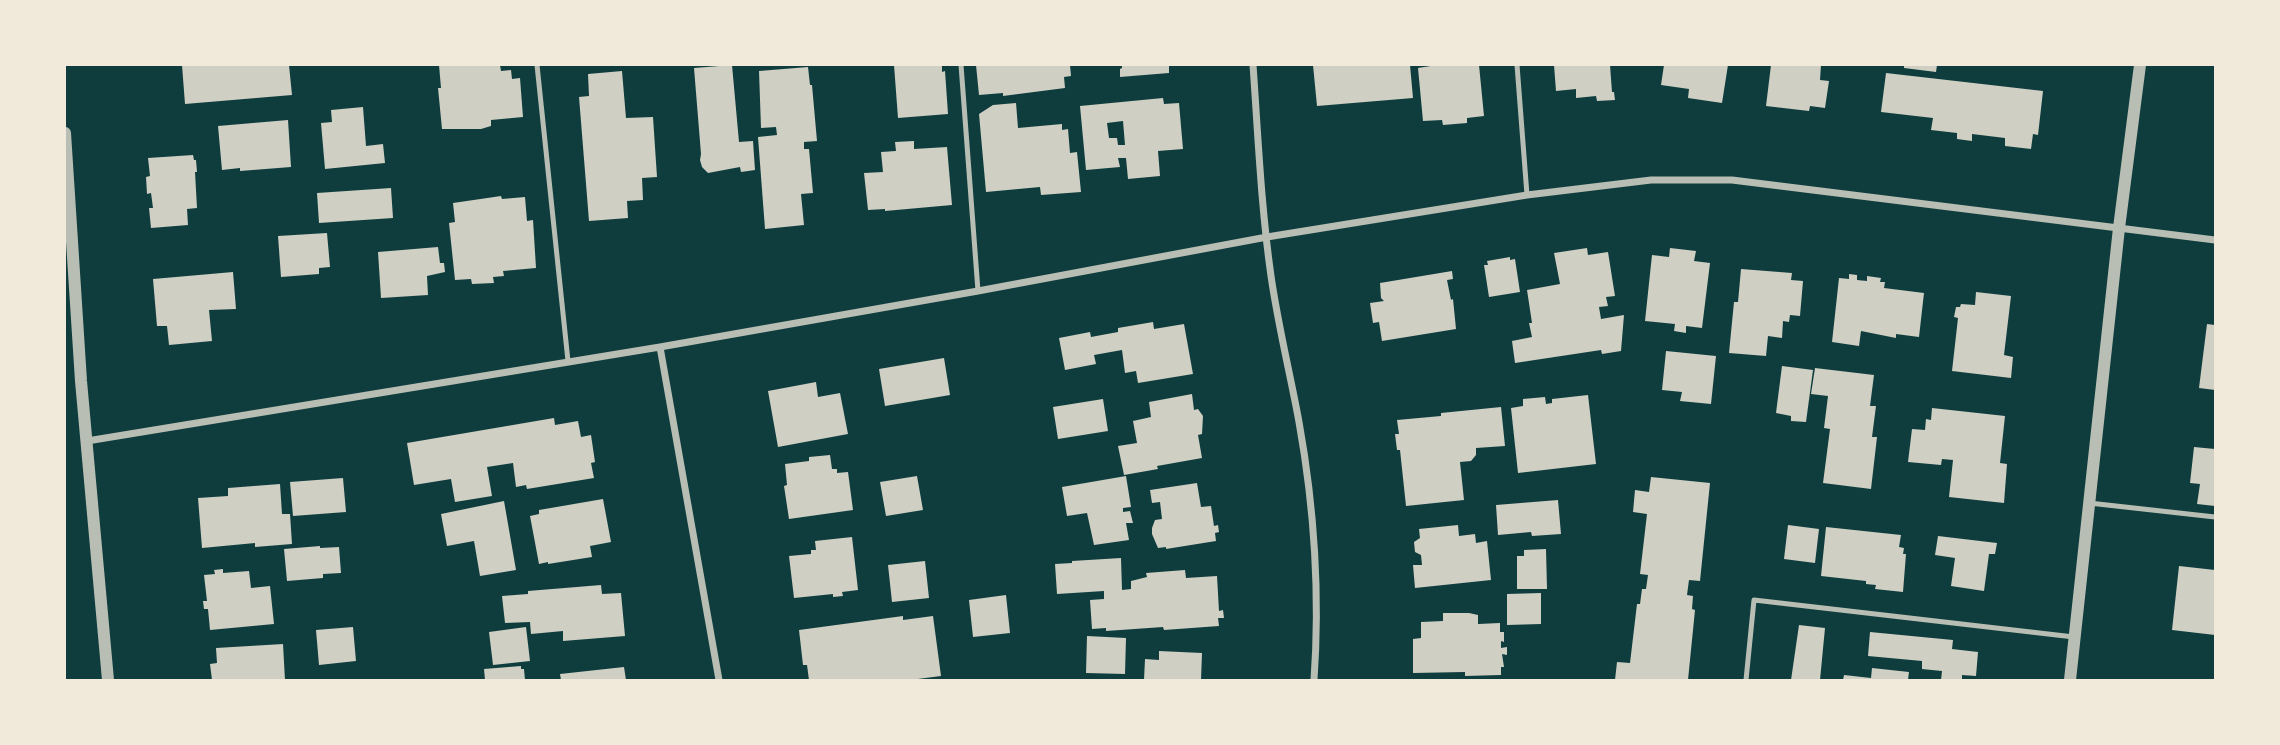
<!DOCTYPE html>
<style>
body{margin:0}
#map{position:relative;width:2280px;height:745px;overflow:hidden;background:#0f3d3e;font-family:Merriweather,serif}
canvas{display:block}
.frame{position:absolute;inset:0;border:66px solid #f1e9da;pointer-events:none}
</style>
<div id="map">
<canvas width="2280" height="745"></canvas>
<div class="frame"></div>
</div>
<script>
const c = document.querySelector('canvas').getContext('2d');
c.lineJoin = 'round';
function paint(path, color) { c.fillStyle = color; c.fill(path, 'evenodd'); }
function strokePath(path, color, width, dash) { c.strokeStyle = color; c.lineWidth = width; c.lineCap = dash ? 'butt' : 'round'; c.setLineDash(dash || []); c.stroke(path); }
paint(new Path2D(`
 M182 65H289L292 95 185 104Z
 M439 65H500L501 71 511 70 512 79 520 78 523 117 491 120V126L481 129H442L438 88H441Z
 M732 65 739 142 753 141 755 170 741 172 740 167 708 173 702 167 700 160 701 154 694 68Z
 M894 65H942V72L945 71 948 114 898 118Z
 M976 65H1070L1071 76 1064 77 1065 88 1003 96V93L979 95Z
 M1122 65H1169V73L1120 77V69L1122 68Z
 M1313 65H1410L1413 98 1317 106Z
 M1437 65H1479L1484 116 1467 118V123L1443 125 1442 120 1423 121 1418 68Z
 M1554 65H1610L1612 92H1614L1615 100 1597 101 1596 96 1576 98V89L1556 91Z
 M1664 65H1728L1722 103 1688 98 1689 89 1661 85Z
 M1771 65H1821L1820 80 1829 81 1825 108 1810 106 1809 111 1766 106Z
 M1904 65H1937L1936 72 1904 68Z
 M808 67 810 85H812L817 141 804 142V149H809L813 193 801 194 804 225 765 229 758 137 777 135 776 127 761 128 759 71Z
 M622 71 626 118 653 117 657 177 642 178 643 200 627 201 628 218 589 221 579 97 589 96 588 74Z
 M1886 73 2043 91 2038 135 2033 134 2031 149 2005 146V138L1972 134V141L1957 139V133L1931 130 1933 118 1881 112Z
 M1163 98 1164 104 1179 103 1183 149 1158 151 1160 176 1128 179 1126 158H1118L1120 167 1086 170 1080 106ZM1123 121 1125 145H1118L1117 138H1109L1107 123Z
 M1016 103 1018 128 1062 124V130L1068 129 1070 153 1077 152 1081 192 1041 195 1040 187 986 192 979 114 993 105Z
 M363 107 366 146 383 144 385 163 325 169 321 123 332 122 331 110Z
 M288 120 291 167 240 171V168L222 170 218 126Z
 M914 141V149L947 147 952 205 885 211V209L868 210 864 173 883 172 881 152 896 151 895 142Z
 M193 155 194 160H196L197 172H195L197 208 187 209 188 225 151 228 149 208H153L151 193 147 194 146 177 150 176 148 158Z
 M391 188 393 218 319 223 317 193Z
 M501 196 502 199 525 197 527 221 533 220 536 268 503 271 504 276 493 277 494 283 472 284 471 279 455 280 449 223 455 222 453 203Z
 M327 233 330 267 319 268V274L281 277 278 236Z
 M438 247 440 263H444L445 272 427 276 428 295 381 298 378 252Z
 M1587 248 1588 255 1608 252 1615 296 1606 297 1608 306 1599 307 1601 319 1624 315 1621 351 1602 354 1601 350 1515 363 1512 341 1532 337 1529 323H1532L1527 290 1560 284 1554 253Z
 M1670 248 1696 251 1694 261 1710 263 1702 328 1686 326V333L1674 331 1675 324 1645 321 1652 255 1669 257Z
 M1510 257V260L1515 259 1520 292 1489 297 1484 265H1488L1487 261Z
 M1741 269 1792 273 1791 280 1803 281 1800 316 1790 315 1789 322 1783 321 1782 338 1768 336 1766 356 1729 353 1734 302H1738Z
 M1452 271 1453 279 1447 280 1451 300 1453 299 1456 329 1382 341 1379 322 1373 323 1370 303 1384 301 1381 298 1380 283Z
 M233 272 236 309 209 310 212 341 169 345 167 326H157L153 279Z
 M1849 274 1857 275V280L1867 281V276L1881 278 1880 282H1885L1884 288 1924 293 1919 337 1896 334V338L1861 331 1859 346 1832 342 1839 278 1849 279Z
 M1976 292 2011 296 2004 355 2013 357 2011 378 1952 371 1958 318 1954 317 1956 307H1960L1961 304 1975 305Z
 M1153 322 1154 329 1184 324 1193 374 1138 383 1136 371 1125 373 1122 350 1094 355 1096 364 1065 370 1059 338 1090 332 1091 337 1118 332V328Z
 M2207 324 2215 325V390L2199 388Z
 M1666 351 1716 356 1711 404 1680 401 1682 392 1662 390Z
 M944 358 950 395 885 406 879 369Z
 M1782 366 1813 370 1806 422 1791 421V416L1776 413Z
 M1815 368 1874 375 1870 406H1876L1872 437H1877L1871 489 1823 483 1830 429 1824 428 1828 396 1811 394Z
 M816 382 818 397 840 393 848 434 778 447 768 391Z
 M1192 394 1194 410 1198 409 1203 416 1202 434 1198 435 1202 458 1157 466 1158 469 1124 475 1118 446 1137 443 1133 421 1151 417 1149 402Z
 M1588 395 1596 464 1518 473 1511 408 1523 406V399L1545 397 1546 404 1552 403V399Z
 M1103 399 1108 431 1058 439 1053 407Z
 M1501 407 1505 446 1476 448V455L1471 461 1460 462 1464 500 1406 506 1400 450H1397L1395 434H1399L1397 420 1441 416V413Z
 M1932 408 2005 416 2000 463 2007 464 2004 503 1949 497 1953 460 1942 459 1941 465 1908 462 1912 429 1925 430 1926 419 1931 420Z
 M554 418 555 425 578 421 581 437 591 435 595 462 591 463 594 478 527 489 526 485 516 487 513 463 487 467 492 496 455 502 451 479 414 485 407 443Z
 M2194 447 2215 449V506L2197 504 2200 484 2190 483Z
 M830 455 832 469H837V473L848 472 853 510 789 519 784 486 787 485 785 464 809 461V457Z
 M917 476 923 510 886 516 880 482Z
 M1126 476 1131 507 1123 508V512L1130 511 1133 523H1126L1129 540 1094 545 1087 513 1067 516 1062 487Z
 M1651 477 1710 483 1700 581 1689 580 1687 595 1693 596 1692 609 1695 610 1688 680H1615L1617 662 1630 663 1637 604H1640L1642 589H1646L1648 575 1640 574 1647 514 1633 512 1635 490 1649 492Z
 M343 478 346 512 293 516 290 482Z
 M1197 483 1201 507 1211 506 1214 526 1218 525 1219 532 1215 533 1216 541 1166 549V547L1158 548 1152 534V528L1155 520 1162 519 1160 502 1152 503 1150 490Z
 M280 484 282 514H290L292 544 255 547V543L202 548 198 498 228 496V488Z
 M603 499 611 542 590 546 592 557 548 564V562L539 564 530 516 539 514V510Z
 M1558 500 1561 534 1532 536 1531 532 1498 535 1496 505Z
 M504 501 516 570 480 576 474 541 447 546 441 514Z
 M1458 525 1459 536 1475 534 1476 543 1487 541 1491 580 1415 588 1413 565H1422L1421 555 1415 552 1414 542 1420 538 1419 529Z
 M1788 525 1819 529 1815 563 1784 559Z
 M1826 527 1901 535 1899 547 1904 548 1903 554H1906L1903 592 1875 589 1876 585 1866 584V581L1821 576Z
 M1938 536 1997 543 1995 554H1989L1984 591 1951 586 1955 558 1935 555Z
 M852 537 858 590 842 592 843 596 833 597V594L794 598 789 556 811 554V550H816L815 541Z
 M320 546V548L339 547 341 573 323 574V578L287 581 284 549Z
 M1546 549 1547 589H1517V556H1524V550Z
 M1121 558 1122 590 1131 589V581L1147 577 1146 573 1185 570 1186 578 1217 576 1219 611 1223 610 1224 618H1218L1219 626 1164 630 1163 627 1106 631V628L1092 629 1090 600 1104 599V591L1057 594 1055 564 1072 563V561Z
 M925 561 929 598 892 602 888 565Z
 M2179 566 2215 570V635L2172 630Z
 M223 569V573L249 571 251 588 270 586 274 624 210 630 208 609H204L203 601H207L204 575 215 574 214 570Z
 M601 585 602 594 621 593 625 636 563 641V631L531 634 530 622 505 623 502 596 528 594V591Z
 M1541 593V624L1507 625V594Z
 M1006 595 1010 633 973 637 969 600Z
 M1443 613H1469L1478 615V624L1500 623V632H1504V642L1501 641V648L1507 647V655L1502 654 1504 667H1501V675L1465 676V672L1413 673V639L1421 638V622L1443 621Z
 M903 616V620L933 616 941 676 910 680H809L807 665H803L799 630Z
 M1799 625 1825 628 1820 680H1791Z
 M353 627 356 661 319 665 316 630Z
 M526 627 530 661 493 665 489 632Z
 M1870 632 1953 640 1952 649 1978 652 1976 676 1962 675V680H1941L1942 671 1922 669V661L1868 656Z
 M1087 636 1126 638 1125 674 1086 673Z
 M283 644 285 680H212L210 664 217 663 216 648Z
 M1159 651 1202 653 1201 680H1144L1145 659 1159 660Z
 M521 666V669H524L525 680H485L484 669Z
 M624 667 626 680H561L560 674Z
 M1872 668 1909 672 1908 680H1843L1844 675 1871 678Z`), '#cfcfc3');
strokePath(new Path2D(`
 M537 65 568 361
 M961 65 978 291
 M1517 65 1527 195
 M2089 503 2215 517
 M1746 680 1754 600 2074 637`), '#b8beb3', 5);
strokePath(new Path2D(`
 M1253 65C1258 135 1261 206 1271 276 1278 325 1290 373 1299 422 1314 506 1320 595 1314 680
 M660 347 719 680
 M87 441 660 347 978 291 1267 237 1527 195 1651 180H1732L2215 240`), '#b8beb3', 7);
strokePath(new Path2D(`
 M65 133 81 381 108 680
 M2070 680 2119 228 2140 65`), '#b8beb3', 12);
</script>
